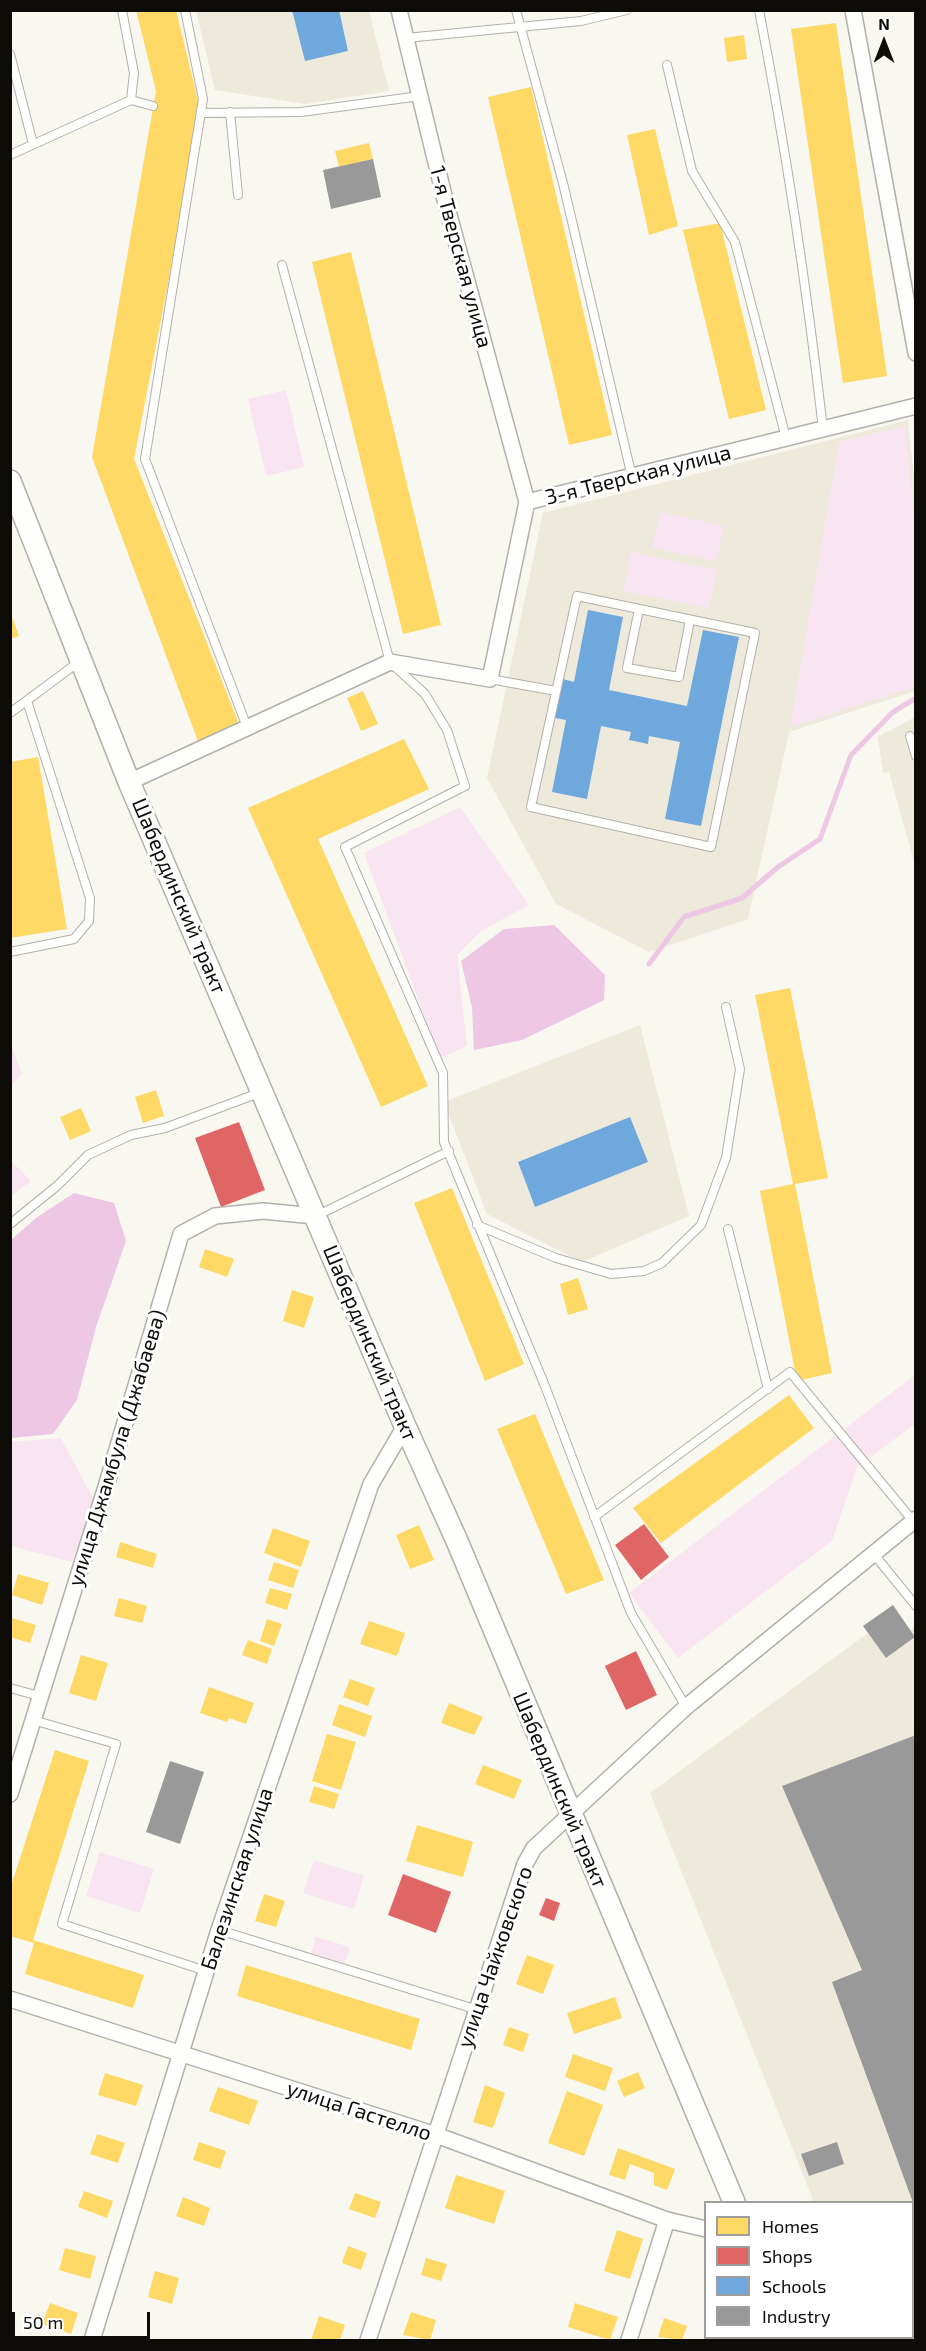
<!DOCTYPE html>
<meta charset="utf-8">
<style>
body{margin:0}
#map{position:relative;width:926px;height:2351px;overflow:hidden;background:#f8f7f0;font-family:"Exo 2",sans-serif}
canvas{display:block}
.frame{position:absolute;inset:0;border:12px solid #0e0c09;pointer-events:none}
.legend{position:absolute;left:704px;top:2201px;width:210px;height:138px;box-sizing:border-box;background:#fff;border:2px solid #9f9e9d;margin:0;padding:8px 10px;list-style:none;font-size:18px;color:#0e0c09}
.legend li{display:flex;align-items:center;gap:12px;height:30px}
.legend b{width:30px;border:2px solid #9f9e9d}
.north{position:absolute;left:854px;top:12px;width:60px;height:60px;-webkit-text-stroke:4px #fff;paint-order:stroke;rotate:0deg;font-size:16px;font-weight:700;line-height:24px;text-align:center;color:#0e0c09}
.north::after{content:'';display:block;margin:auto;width:21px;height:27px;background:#0e0c09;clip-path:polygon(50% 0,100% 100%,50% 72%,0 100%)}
.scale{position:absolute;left:12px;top:2312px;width:138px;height:27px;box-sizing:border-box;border:3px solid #0e0c09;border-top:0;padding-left:8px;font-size:18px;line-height:21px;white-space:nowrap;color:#0e0c09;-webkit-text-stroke:4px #fff;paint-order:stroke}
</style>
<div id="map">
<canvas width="926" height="2351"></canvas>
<div class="frame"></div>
<ul class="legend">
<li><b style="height:16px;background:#ffd966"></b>Homes</li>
<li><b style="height:16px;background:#e06666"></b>Shops</li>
<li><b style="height:16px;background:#6fa8dc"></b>Schools</li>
<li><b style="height:16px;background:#999"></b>Industry</li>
</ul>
<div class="north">N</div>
<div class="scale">50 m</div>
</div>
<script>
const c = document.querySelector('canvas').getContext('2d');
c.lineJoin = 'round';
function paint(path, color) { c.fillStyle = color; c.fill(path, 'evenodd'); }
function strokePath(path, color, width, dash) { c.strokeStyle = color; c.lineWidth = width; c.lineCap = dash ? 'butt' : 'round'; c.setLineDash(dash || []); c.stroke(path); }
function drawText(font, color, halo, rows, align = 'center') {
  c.font = font + ' "Exo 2",sans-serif'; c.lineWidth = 6; c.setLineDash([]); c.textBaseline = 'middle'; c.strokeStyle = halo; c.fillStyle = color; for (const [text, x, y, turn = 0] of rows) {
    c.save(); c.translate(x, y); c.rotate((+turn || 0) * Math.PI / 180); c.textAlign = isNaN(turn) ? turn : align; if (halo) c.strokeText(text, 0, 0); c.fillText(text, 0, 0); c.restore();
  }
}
paint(new Path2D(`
 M196 11H369L389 91 305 104 215 90Z
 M908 420 916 498 915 691 789 732 748 919 649 952 556 904 487 778 543 513Z
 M915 717V865L889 772 883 773 878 737Z
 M640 1025 689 1216 582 1262 487 1214 444 1102Z
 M915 1627V2340H869L867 2338H912V2202H814L650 1793 868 1633 886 1658 915 1638 910 1630Z`), '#ede9db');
paint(new Path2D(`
 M286 390 304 467 266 476 248 399Z
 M905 426 916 537 915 687 790 727 839 442Z
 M660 512 724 526 716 561 652 548Z
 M631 552 717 570 709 608 623 591Z
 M460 807 529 905 481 931 457 955 467 1046 440 1058 364 853Z
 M10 1042 22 1074 11 1086H10Z
 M10 1160 31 1181 11 1196H10Z
 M915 1375V1424L857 1467 832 1541 678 1658 629 1593Z
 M61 1438 94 1500 72 1562 11 1546 10 1442Z
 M100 1852 154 1869 140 1913 86 1896Z
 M314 1860 364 1876 354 1909 303 1893Z
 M316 1937 350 1947 345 1963 311 1953Z`), '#f9e5f2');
paint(new Path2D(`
 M554 925 605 975 604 1000 522 1040 474 1050 472 1007 461 961 504 929Z
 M74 1193 114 1203 126 1241 96 1327 77 1400 53 1434 11 1438V1240L36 1218Z`), '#eec7e5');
paint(new Path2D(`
 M136 10H176L201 113 134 459 239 724 199 744 92 457 156 91Z
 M836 23 887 376 843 383 791 29Z
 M744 35 747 59 727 62 724 38Z
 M531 87 612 435 569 445 488 97Z
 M655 129 678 226 649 235 627 135Z
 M369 143 373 159 339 167 335 151Z
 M720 223 766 410 729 419 683 230Z
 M351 252 441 625 403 634 312 262Z
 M10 612 19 636 10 639Z
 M363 691 378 724 361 731 347 698Z
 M404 739 429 789 318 839 428 1086 381 1107 248 808Z
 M38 757 67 929 10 938V762Z
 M790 988 828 1178 795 1184 832 1373 797 1381 760 1191 793 1184 755 995Z
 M156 1090 164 1116 143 1123 135 1097Z
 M81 1108 91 1131 70 1140 60 1117Z
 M452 1188 524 1364 485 1381 414 1203Z
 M205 1249 234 1259 227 1277 199 1267Z
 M578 1278 588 1309 568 1315 560 1284Z
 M292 1290 314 1297 304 1328 283 1321Z
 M789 1395 814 1428 661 1543 633 1508Z
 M535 1414 604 1580 566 1594 497 1429Z
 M419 1525 434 1560 410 1569 396 1535Z
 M273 1528 310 1541 301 1567 264 1553Z
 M120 1542 157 1554 153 1568 116 1557Z
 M274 1562 299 1570 293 1588 268 1580Z
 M18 1574 49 1583 42 1605 12 1595Z
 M270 1588 292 1594 287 1610 265 1603Z
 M119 1598 147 1606 142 1623 114 1616Z
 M12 1618 36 1625 30 1643 10 1637Z
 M267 1619 282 1624 274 1646 260 1641Z
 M369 1621 405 1633 397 1656 360 1644Z
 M248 1640 272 1649 267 1664 242 1655Z
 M81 1655 108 1663 96 1701 69 1693Z
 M350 1679 375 1688 368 1706 343 1697Z
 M209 1687 254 1703 246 1724 229 1718 227 1722 200 1713Z
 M449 1703 483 1717 474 1735 441 1723Z
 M339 1704 372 1716 365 1737 332 1725Z
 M327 1734 356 1742 341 1790 312 1781Z
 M55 1750 89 1761 33 1940 144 1975 133 2008 25 1974 34 1943 10 1936V1889Z
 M483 1765 522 1780 514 1799 475 1784Z
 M314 1786 339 1794 334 1809 309 1802Z
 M417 1825 473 1842 463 1877 406 1861Z
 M264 1894 285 1901 276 1927 255 1921Z
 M527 1955 554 1965 543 1994 516 1984Z
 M246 1965 420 2019 411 2050 237 1996Z
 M615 1997 622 2018 574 2034 567 2013Z
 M509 2027 529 2034 523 2052 503 2045Z
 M573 2054 613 2068 605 2091 565 2077Z
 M638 2072 645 2088 624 2097 617 2081Z
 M105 2073 143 2085 136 2106 98 2095Z
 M485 2085 505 2093 493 2128 473 2122Z
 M218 2087 258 2101 249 2125 209 2111Z
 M567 2091 603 2105 584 2156 548 2143Z
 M97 2134 125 2143 118 2163 90 2154Z
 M199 2142 226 2151 220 2169 193 2160Z
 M618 2148 675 2169 667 2190 654 2185V2173L630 2164 625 2180 609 2175Z
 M456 2175 505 2191 494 2224 445 2208Z
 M84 2191 113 2201 107 2218 78 2207Z
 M355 2193 381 2202 375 2218 349 2209Z
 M183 2197 210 2208 204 2226 176 2216Z
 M617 2230 643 2239 630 2279 604 2271Z
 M348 2246 367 2253 361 2270 342 2263Z
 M65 2248 96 2256 90 2279 59 2270Z
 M426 2258 447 2264 441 2281 421 2275Z
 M155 2271 179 2278 172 2304 148 2297Z
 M50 2303 78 2313 71 2334 42 2324Z
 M575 2303 618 2317 610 2340 568 2327Z
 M411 2312 436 2320 430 2340 403 2335Z
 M319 2316 345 2325 340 2340H311Z
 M664 2318 687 2326 682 2340 658 2337Z`), '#ffd966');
paint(new Path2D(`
 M239 1122 265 1190 221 1207 195 1138Z
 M644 1524 669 1557 641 1580 615 1545Z
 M636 1651 657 1695 626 1710 605 1666Z
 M403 1874 451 1892 436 1933 388 1915Z
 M546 1898 560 1903 554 1921 539 1915Z`), '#e06666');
paint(new Path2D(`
 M292 10H339L348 51 305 61Z
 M588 610 623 617 609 690 687 706 703 630 739 637 701 826 665 819 680 742 649 736 648 744 639 742 629 740 631 732 601 726 587 799 552 792 566 720 555 718 563 679 574 682Z
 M630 1117 648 1162 535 1207 518 1162Z`), '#6fa8dc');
paint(new Path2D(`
 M373 159 381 197 331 209 323 170Z
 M893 1605 915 1637 886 1658 863 1626Z
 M916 1735V2208H915L832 1982 862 1970 782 1786Z
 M170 1761 204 1772 180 1844 146 1832Z
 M837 2142 844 2164 809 2176 801 2154Z`), '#999');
strokePath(new Path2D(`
 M649 964 684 917 742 898 778 867 820 839 851 755 893 712 916 698`), '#eec7e5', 5);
const service = new Path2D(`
 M122 10 134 73 131 100
 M185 10 203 99 145 459 247 727
 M516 10 563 183 632 477
 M759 10C786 149 807 289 823 429
 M406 38 581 21 627 10
 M10 54 33 144
 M667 65 692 171 735 242 786 438
 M230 112 238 195
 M201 113 301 112 420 96
 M10 155 131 100 153 106
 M282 265 390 662 425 694 447 730 465 786 345 847 443 1073 444 1142 545 1386 631 1613 686 1707
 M577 596 755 633 711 847 531 807Z
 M639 609 627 668 679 677 690 620
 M490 679 556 691
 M10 713 80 661
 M910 736 916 756
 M10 952 74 939 89 921 90 898 27 701
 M316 1216 449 1151
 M10 1224 57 1186 88 1155 131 1135 165 1128 259 1093
 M477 1225 556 1258 611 1274 644 1271 662 1263 701 1225 726 1158 740 1069 726 1007
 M728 1229 768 1389
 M594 1517 790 1372 913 1521
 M873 1553 916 1606
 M10 1688 39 1696
 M33 1720 116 1744 62 1924 206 1971
 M219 1930 478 2010`);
const minor = new Path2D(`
 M399 10 446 204 527 502
 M853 10 916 353
 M129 782 390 662 490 679 527 502 916 406
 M10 1794 105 1490 181 1234 215 1216 263 1211 315 1216
 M10 1999 436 2135 667 2220 706 2229
 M92 2340 219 1930 371 1484 405 1426
 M368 2340 525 1864 534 1848 686 1707 916 1519
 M629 2340 667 2220`);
const secondary = new Path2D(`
 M10 481 129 782 405 1426 457 1541 734 2202
 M789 2338 790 2340`);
strokePath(service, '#b1b0ab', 10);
strokePath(minor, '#b1b0ab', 18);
strokePath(secondary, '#b1b0ab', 24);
strokePath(service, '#fefefd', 8);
strokePath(minor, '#fefefd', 15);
strokePath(secondary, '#fefefd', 21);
drawText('21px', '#0e0c09', '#fff', [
 ["1-я Тверская улица",461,257,75],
 ["3-я Тверская улица",638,475,-14],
 ["Шабердинский тракт",179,896,67],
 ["Шабердинский тракт",370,1343,67],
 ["улица Джамбула (Джабаева)",117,1448,-73],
 ["Шабердинский тракт",560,1790,67],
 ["Балезинская улица",237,1879,-72],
 ["улица Чайковского",495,1957,-71],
 ["улица Гастелло",359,2111,18]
]);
</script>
